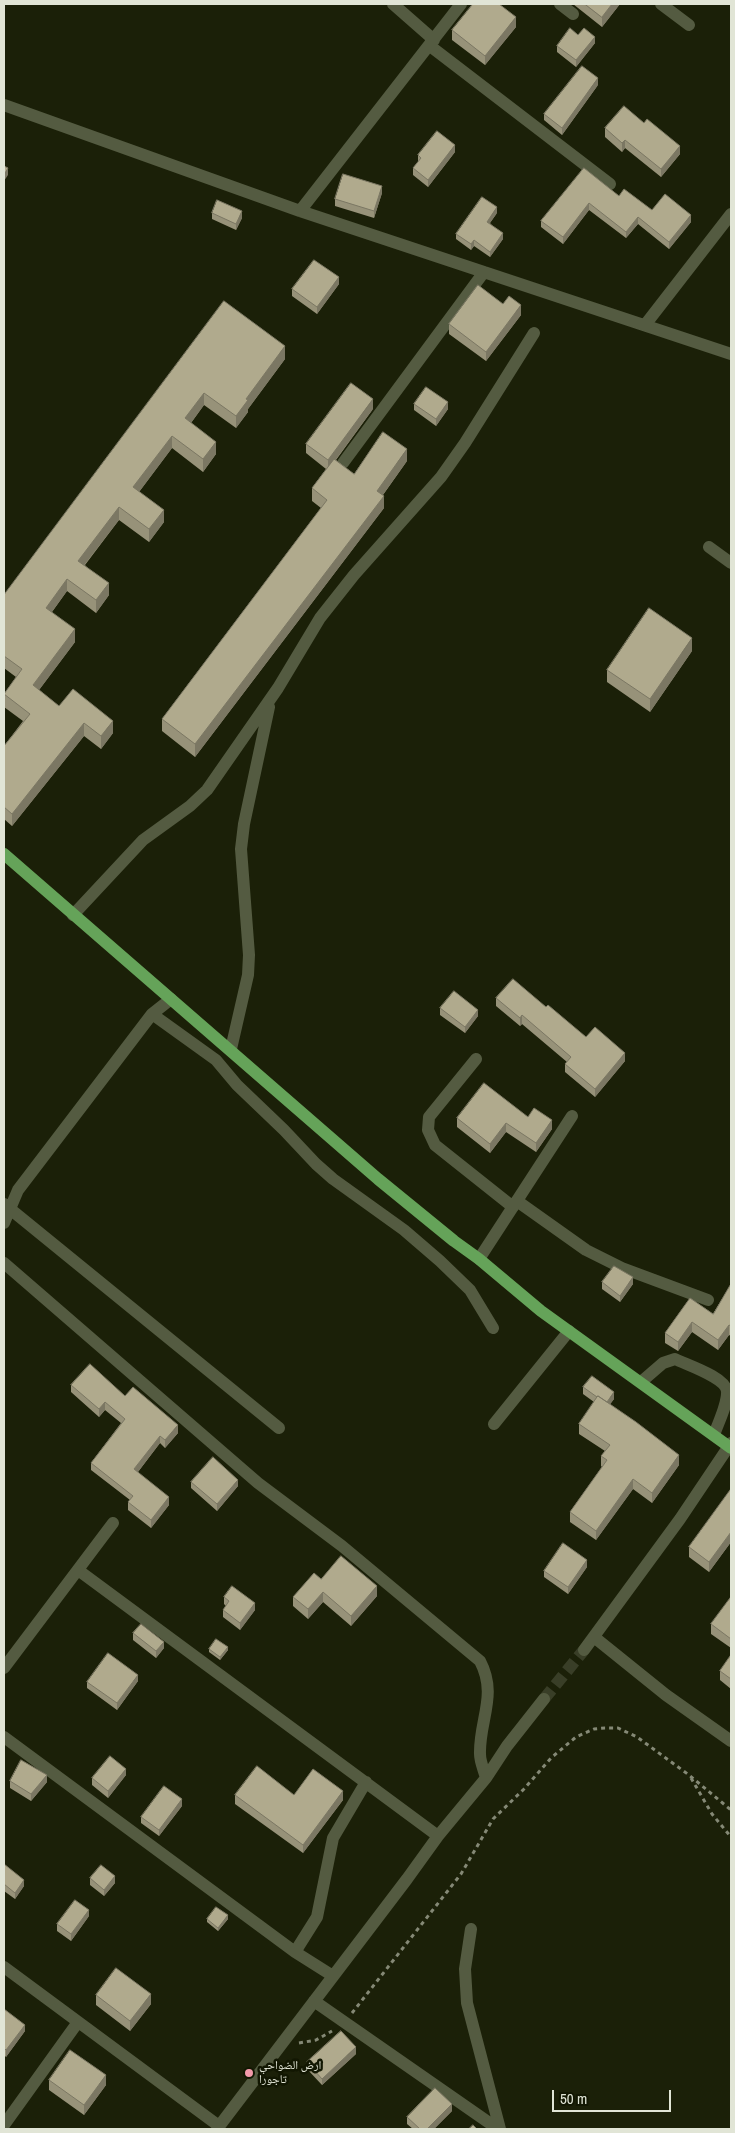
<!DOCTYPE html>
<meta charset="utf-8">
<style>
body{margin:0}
#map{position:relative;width:735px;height:2133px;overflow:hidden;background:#1b2008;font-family:"Archivo Narrow",sans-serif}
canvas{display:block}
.frame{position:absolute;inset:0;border:5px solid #e1e5d6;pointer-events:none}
.scale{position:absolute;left:552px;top:2090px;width:119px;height:22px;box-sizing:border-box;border:2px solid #e1e5d6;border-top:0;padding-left:6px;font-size:15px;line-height:18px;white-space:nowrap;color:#e1e5d6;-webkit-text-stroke:4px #121702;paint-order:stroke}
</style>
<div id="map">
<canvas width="735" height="2133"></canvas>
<div class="frame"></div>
<div class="scale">50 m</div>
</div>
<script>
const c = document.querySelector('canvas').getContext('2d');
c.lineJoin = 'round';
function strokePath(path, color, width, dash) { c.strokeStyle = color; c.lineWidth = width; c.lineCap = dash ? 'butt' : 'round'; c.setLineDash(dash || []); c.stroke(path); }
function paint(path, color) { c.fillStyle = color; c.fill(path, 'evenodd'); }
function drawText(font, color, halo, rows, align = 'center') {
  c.font = font + ' "Archivo Narrow","Noto Naskh Arabic",sans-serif'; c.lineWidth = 5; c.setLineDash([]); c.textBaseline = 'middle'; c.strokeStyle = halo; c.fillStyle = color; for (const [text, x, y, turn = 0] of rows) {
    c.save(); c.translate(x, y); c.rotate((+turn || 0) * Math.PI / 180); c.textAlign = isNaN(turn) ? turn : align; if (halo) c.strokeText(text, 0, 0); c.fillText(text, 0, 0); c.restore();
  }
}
strokePath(new Path2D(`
 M544 1699 584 1650`), '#393e27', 12, [12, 6]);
strokePath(new Path2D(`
 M691 1778 712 1814 731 1837
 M352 2013 461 1874 493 1819 524 1789 551 1758 576 1737 594 1729 605 1728H618L637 1737 689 1775 731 1810
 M299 2043 316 2040 332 2031`), '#858976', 3, [4, 4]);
strokePath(new Path2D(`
 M393 4 434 40
 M560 4 573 14
 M661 4 689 25
 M430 46 610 184
 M4 105 300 211 731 354
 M300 211 461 4
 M645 325 731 214
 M343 463 484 272
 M709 547 731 563
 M73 915 143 840 190 806 207 790 278 688 320 618 354 575 441 477 465 443 534 333
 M152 1014 216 1060 237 1085 284 1130 316 1164 333 1179 404 1230 440 1261 470 1290 493 1328
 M231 1049 248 975 249 955 241 849 244 824 269 707
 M476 1059 429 1117 428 1130 435 1145 513 1207
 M517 1201 586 1250 622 1268 708 1300
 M4 1204 279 1428
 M4 1223 18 1190 152 1014 171 999
 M479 1259 572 1116
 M4 1263 258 1483 342 1546 480 1661C498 1695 479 1720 480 1754 480 1762 484 1770 486 1778
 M641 1382 663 1363 675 1359C687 1365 725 1377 727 1391 728 1404 718 1423 714 1435
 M494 1424 569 1331
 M78 1570 438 1836
 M594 1637 666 1695 731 1741
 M584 1650 680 1519 731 1443
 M4 1668 113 1523
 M4 1737 295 1952 333 1976
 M471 1929 465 1969 467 2003 500 2129
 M295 1952 317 1917 333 1838 366 1782
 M4 1967 219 2126
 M314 2001 498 2129
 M4 2125 78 2022
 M217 2129 407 1879 438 1836 486 1778 507 1746 544 1699`), '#545b41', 12);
strokePath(new Path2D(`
 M4 854 378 1179 454 1241 479 1259 541 1311 731 1448`), '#65a359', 12);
paint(new Path2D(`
 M573 4H620L602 27Z
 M516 27 485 65 452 40V30Z
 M578 35 595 43 576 67 557 52V46Z
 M598 85 562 135 544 120V114Z
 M605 128 680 154 661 177 625 148 622 152 605 137Z
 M455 152 428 187 413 175V168L418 162V155Z
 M584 168 619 196 652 210 691 222 669 249 638 224 626 238 589 210 563 244 541 227V221Z
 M382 193 374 218 335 206V199Z
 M212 213 242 218 236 230 212 219Z
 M497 213 490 223 503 239 490 257 474 246 471 250 456 239V234Z
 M339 284 317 314 292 296V289Z
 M224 301 285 359 248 409V412L236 428 204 405 191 423 216 454 203 472 172 448 139 492 164 522 149 542 119 520 85 565 109 595 96 613 67 591 52 612 75 642 39 690 59 706 113 733 101 749 84 736 12 826 4 819V746L23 721 4 707V694L16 677 4 668V595Z
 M503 304 521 315 486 361 449 334V324Z
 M414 404 448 409 436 426 414 410Z
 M373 409 336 460 354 474 407 461 383 495 384 508 195 757 162 731V719L321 508 312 501V488L326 469 306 453V444Z
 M692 651 650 712 607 682V670Z
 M496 998 546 1007 586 1037 625 1061 595 1097 565 1072V1064L567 1062 522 1024 520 1026 496 1006Z
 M440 1008 478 1016 465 1033 440 1015Z
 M528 1117 552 1129 536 1152 506 1132 490 1153 457 1127V1118Z
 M602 1282 633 1284 620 1302 602 1289Z
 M731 1284V1336L729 1335 718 1350 692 1332 678 1351 665 1343V1333L690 1298 713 1314Z
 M71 1385 125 1396 178 1433 165 1448 160 1443 138 1472 169 1505 151 1528 128 1510V1502L130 1500 91 1470V1463L121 1423 105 1410 99 1417 71 1392Z
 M583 1387 614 1399 610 1404 679 1465 652 1503 633 1489 596 1540 570 1522V1512L602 1467 601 1466V1456L605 1451 579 1434V1424L594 1402 583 1394Z
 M191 1482 238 1486 217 1511 191 1488Z
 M731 1489V1542L709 1572 689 1557V1547Z
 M587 1567 568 1594 544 1577V1571Z
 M321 1579 377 1596 351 1626 323 1602 308 1619 293 1606V1597Z
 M224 1597 255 1610 240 1630 223 1617V1610L226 1606 224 1604Z
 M731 1597V1648L711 1634V1624Z
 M133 1633 164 1648 156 1658 133 1640Z
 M209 1649 228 1650 220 1660 209 1652Z
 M731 1655V1689L720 1680V1671Z
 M138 1681 117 1710 87 1688V1682Z
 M126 1775 108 1798 92 1785V1778Z
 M10 1781 47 1782 31 1801 10 1788Z
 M235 1795H294L343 1800 303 1853 235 1804Z
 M182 1806 159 1836 141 1823V1817Z
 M4 1864 24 1886 15 1899 4 1891Z
 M90 1878 115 1883 104 1896 90 1885Z
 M89 1916 71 1941 57 1931V1924Z
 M207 1919H228L218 1931 207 1922Z
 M96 1995 151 2004 130 2031 96 2005Z
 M4 2009 25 2031 6 2057 4 2055Z
 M356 2054 322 2085 307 2069V2062Z
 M49 2080 106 2085 84 2115 49 2090Z
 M452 2111 434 2129H413L407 2124V2117Z`), '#979279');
paint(new Path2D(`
 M612 4H620L602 27V17Z
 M516 17V27L485 65V56Z
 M595 37V43L576 67V60Z
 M598 78V85L562 135V128Z
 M625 140V148L622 152V143Z
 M455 145V152L428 187V180Z
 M680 146V154L661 177V169Z
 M8 168V175L4 181V175Z
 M382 186V193L374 218V211Z
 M589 203V210L563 244V237Z
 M497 207V213L487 227V222Z
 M242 211V218L236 230V224Z
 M691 215V222L669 249V242Z
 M638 217V224L626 238V232Z
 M503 233V239L490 257V252Z
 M474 240V246L471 250V244Z
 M339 277V284L317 314V307Z
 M521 305V315L486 361V352Z
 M285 346V359L248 409V412L236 428V416L246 399Z
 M204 393V405L185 431V418Z
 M373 399V409L328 470V460Z
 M448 402V409L436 426V419Z
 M172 436V448L133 500V487Z
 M216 442V454L203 472V459Z
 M407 449V461L377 503V491Z
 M384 496V508L195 757V744Z
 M119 507V520L78 573V561Z
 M164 510V522L149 542V529Z
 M67 579V591L46 620V608Z
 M109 583V595L96 613V600Z
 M75 629V642L33 698V685Z
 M692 638V651L650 712V699Z
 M113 721V733L101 749V736Z
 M84 723V736L12 826V814Z
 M478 1010V1016L465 1033V1027Z
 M522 1015V1024L520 1026V1018Z
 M625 1053V1061L595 1097V1089Z
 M552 1120V1129L536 1152V1143Z
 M506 1123V1132L490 1153V1144Z
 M633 1277V1284L620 1302V1296Z
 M692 1322V1332L678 1351V1342Z
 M729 1325V1335L718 1350V1340Z
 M614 1392V1399L606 1410V1404Z
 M105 1402V1410L99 1417V1409Z
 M178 1425V1433L165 1448V1440Z
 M160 1436V1443L134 1477V1469Z
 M679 1455V1465L652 1503V1493Z
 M633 1479V1489L596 1540V1531Z
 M238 1480V1486L217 1511V1504Z
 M169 1497V1505L151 1528V1520Z
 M731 1532V1542L709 1572V1562Z
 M587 1560V1567L568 1594V1587Z
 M377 1586V1596L351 1626V1616Z
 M323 1592V1602L308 1619V1609Z
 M255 1603V1610L240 1630V1623Z
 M164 1642V1648L156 1658V1651Z
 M228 1647V1650L220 1660V1657Z
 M138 1675V1681L117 1710V1703Z
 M126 1769V1775L108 1798V1791Z
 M47 1775V1782L31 1801V1794Z
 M343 1791V1800L303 1853V1845Z
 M182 1799V1806L159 1836V1830Z
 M115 1876V1883L104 1896V1890Z
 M24 1880V1886L15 1899V1893Z
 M89 1910V1916L71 1941V1934Z
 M228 1915V1919L218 1931V1928Z
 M151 1994V2004L130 2031V2021Z
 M25 2025V2031L6 2057V2050Z
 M356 2047V2054L322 2085V2079Z
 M106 2075V2085L84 2115V2105Z
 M452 2104V2111L434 2129H427Z`), '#7b7763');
const building = new Path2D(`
 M473 4H499L516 17 485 56 452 30Z
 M585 4H612L602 17Z
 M570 28 578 35 584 28 595 37 576 60 557 46Z
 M582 66 598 78 562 128 544 114Z
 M624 106 644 123 647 119 680 146 661 169 625 140 622 143 605 128Z
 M437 131 455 145 428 180 413 168 421 158 418 155Z
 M4 166 8 168 4 175Z
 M584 168 619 196 624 189 652 210 665 194 691 215 669 242 638 217 626 232 589 203 563 237 541 221Z
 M343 174 382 186 374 211 335 199Z
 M482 197 497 207 487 222 503 233 490 252 474 240 471 244 456 234Z
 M217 200 242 211 236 224 212 213Z
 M314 260 339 277 317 307 292 289Z
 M478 285 503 304 509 296 521 305 486 352 449 324Z
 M224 301 285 346 246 399 248 400 236 416 204 393 185 418 216 442 203 459 172 436 133 487 164 510 149 529 119 507 78 561 109 583 96 600 67 579 46 608 75 629 33 685 59 706 73 689 113 721 101 736 84 723 12 814 4 807V746L30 714 4 694 22 669 4 656V595Z
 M351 383 373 399 328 460 306 444Z
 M426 387 448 402 436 419 414 404Z
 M383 432 407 449 377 491 384 496 195 744 162 719 327 500 312 488 334 459 354 474Z
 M649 608 692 638 650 699 607 670Z
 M513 979 546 1007 548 1005 586 1037 595 1027 625 1053 595 1089 565 1064 571 1057 522 1015 520 1018 496 998Z
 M454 991 478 1010 465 1027 440 1008Z
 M484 1083 528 1117 534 1108 552 1120 536 1143 506 1123 490 1144 457 1118Z
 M614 1266 633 1277 620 1296 602 1282Z
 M731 1284V1326L729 1325 718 1340 692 1322 678 1342 665 1333 690 1298 713 1314Z
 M90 1364 125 1396 133 1387 178 1425 165 1440 160 1436 134 1469 169 1497 151 1520 128 1502 133 1496 91 1463 125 1419 105 1402 99 1409 71 1385Z
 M592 1376 614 1392 607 1402 598 1396 597 1397 583 1387Z
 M598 1396 636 1422 679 1455 652 1493 633 1479 596 1531 570 1512 607 1460 601 1456 610 1445 579 1424Z
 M213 1457 238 1480 217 1504 191 1482Z
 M731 1489V1532L709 1562 689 1547Z
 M563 1543 587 1560 568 1587 544 1571Z
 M341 1556 377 1586 351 1616 323 1592 308 1609 293 1597 314 1573 321 1579Z
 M232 1586 255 1603 240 1623 223 1610 229 1601 224 1597Z
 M731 1597V1639L711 1624Z
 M141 1624 164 1642 156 1651 133 1633Z
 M216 1639 228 1647 220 1657 209 1649Z
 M108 1653 138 1675 117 1703 87 1682Z
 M731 1655V1679L720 1671Z
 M110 1756 126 1769 108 1791 92 1778Z
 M21 1760 47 1775 31 1794 10 1781Z
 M257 1766 294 1795 313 1769 343 1791 303 1845 235 1795Z
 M164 1786 182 1799 159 1830 141 1817Z
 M4 1864 24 1880 15 1893 4 1884Z
 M101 1865 115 1876 104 1890 90 1878Z
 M75 1900 89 1910 71 1934 57 1924Z
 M216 1907 228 1915 218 1928 207 1919Z
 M116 1968 151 1994 130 2021 96 1995Z
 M4 2009 25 2025 6 2050 4 2048Z
 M341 2031 356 2047 322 2079 307 2062Z
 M70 2050 106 2075 84 2105 49 2080Z
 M435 2088 452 2104 427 2129H420L407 2117Z
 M473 2125 477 2129H469Z`);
paint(building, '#b0aa8d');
strokePath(building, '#7b7763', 1);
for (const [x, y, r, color] of [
 [249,2073,5,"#f39aaa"]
]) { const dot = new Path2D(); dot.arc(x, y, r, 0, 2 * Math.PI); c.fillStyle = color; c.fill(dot); strokePath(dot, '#121702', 2); }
drawText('12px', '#e1e5d6', '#121702', [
 ["ارض الضواحي",259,2066],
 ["تاجورا",259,2080]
], 'left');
</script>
